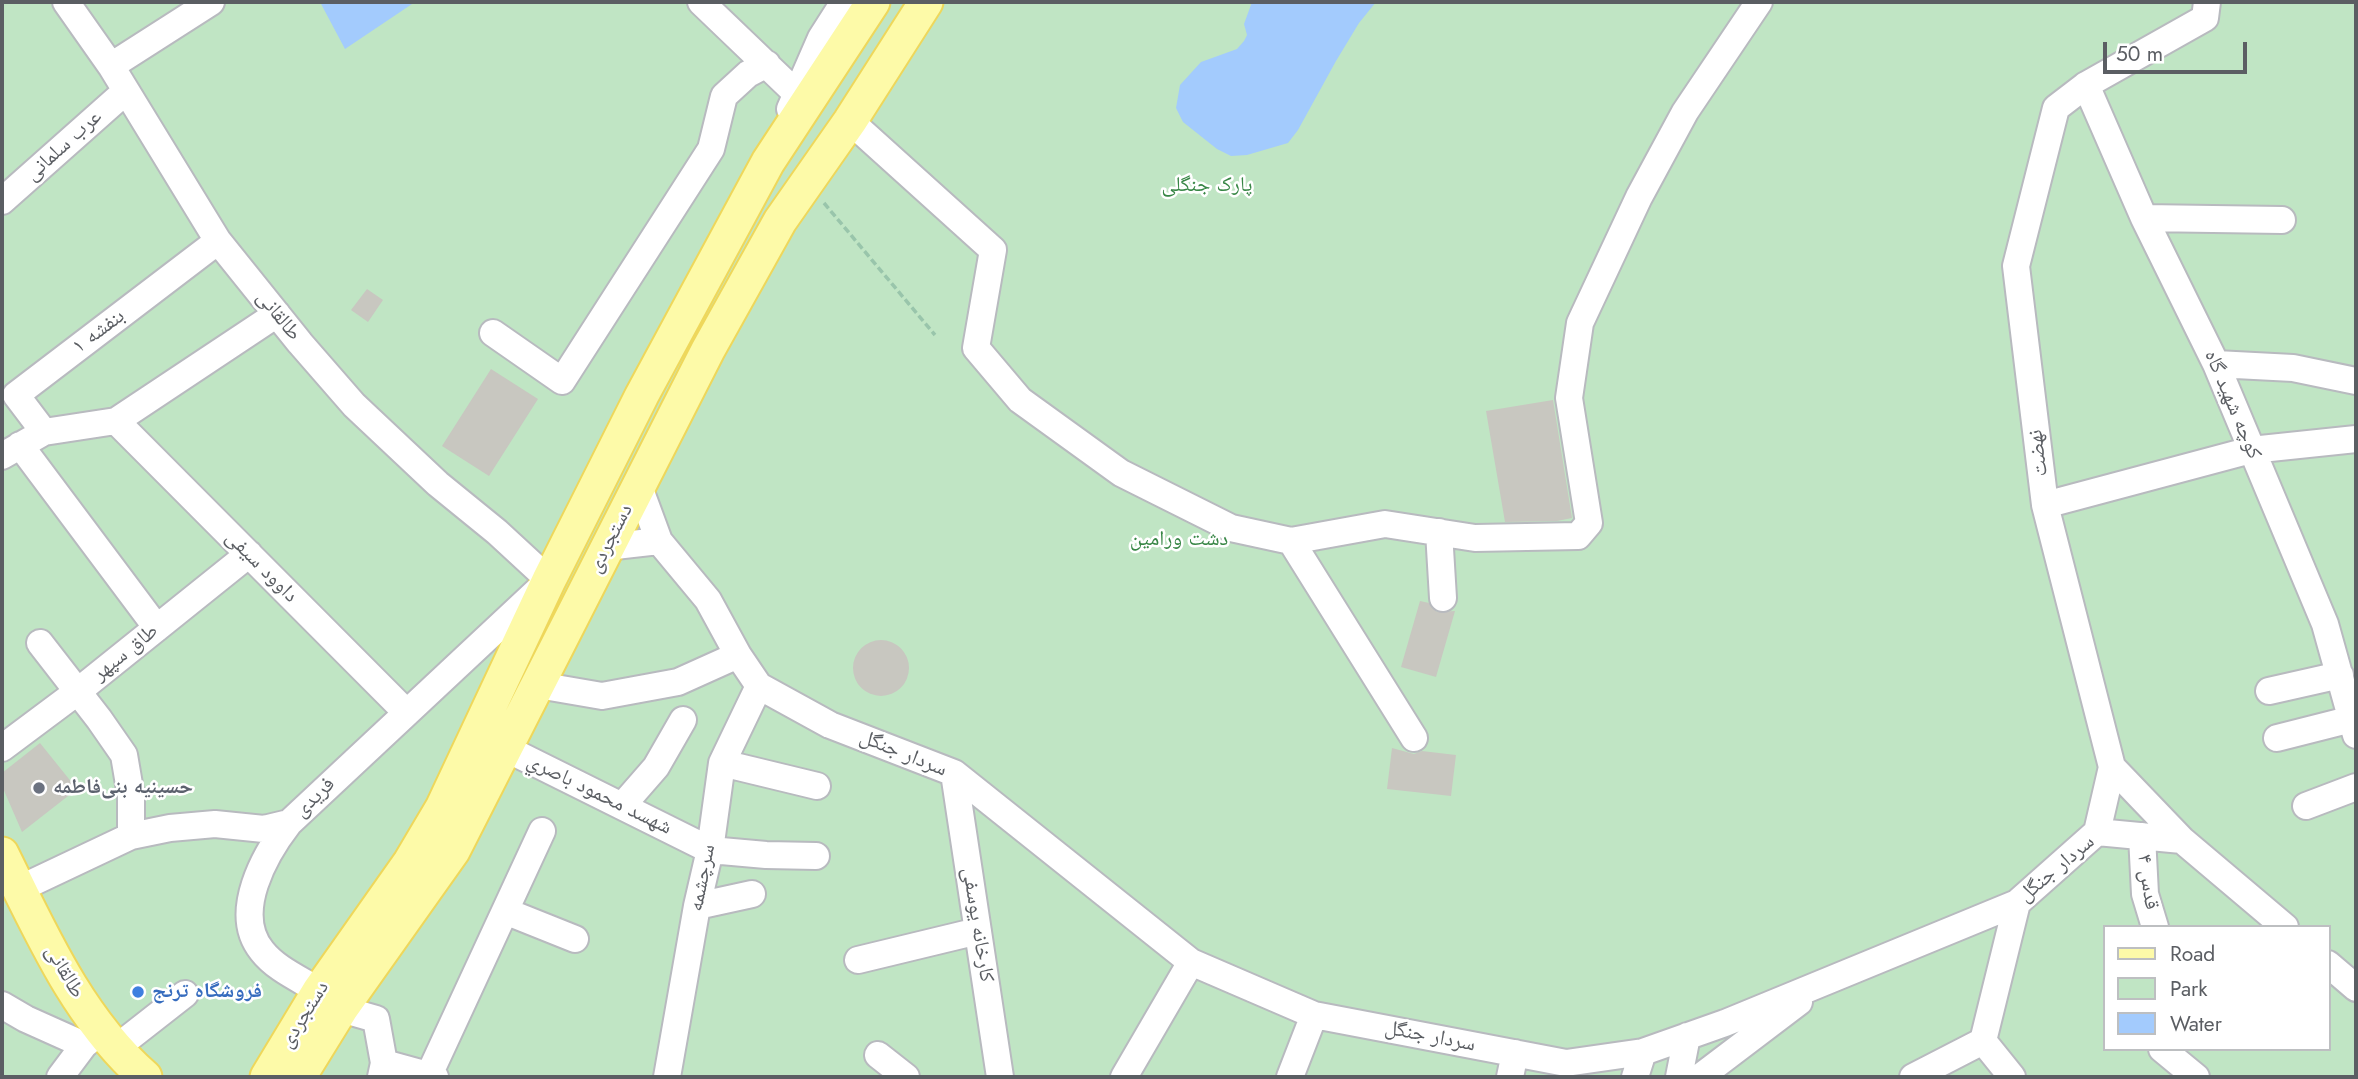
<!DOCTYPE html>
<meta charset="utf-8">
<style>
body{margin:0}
#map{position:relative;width:2358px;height:1079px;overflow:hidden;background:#eeede3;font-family:Jost,sans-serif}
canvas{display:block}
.frame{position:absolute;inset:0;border:4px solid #5b5e63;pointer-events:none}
.legend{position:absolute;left:2103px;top:925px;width:228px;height:126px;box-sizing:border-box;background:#fff;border:2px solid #bdbfc1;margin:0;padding:9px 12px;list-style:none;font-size:21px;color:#5b5e63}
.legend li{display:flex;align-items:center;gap:14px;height:35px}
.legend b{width:35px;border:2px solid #bdbfc1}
.scale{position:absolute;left:2103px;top:42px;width:144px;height:32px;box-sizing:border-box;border:4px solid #5b5e63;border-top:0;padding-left:9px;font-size:21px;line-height:24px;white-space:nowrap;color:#5b5e63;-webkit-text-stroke:5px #fff;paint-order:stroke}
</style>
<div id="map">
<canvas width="2358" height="1079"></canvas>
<div class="frame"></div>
<ul class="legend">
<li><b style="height:9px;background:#fdfaa8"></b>Road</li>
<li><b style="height:19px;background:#c0e5c4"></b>Park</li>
<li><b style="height:19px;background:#a3cbfd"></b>Water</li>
</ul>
<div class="scale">50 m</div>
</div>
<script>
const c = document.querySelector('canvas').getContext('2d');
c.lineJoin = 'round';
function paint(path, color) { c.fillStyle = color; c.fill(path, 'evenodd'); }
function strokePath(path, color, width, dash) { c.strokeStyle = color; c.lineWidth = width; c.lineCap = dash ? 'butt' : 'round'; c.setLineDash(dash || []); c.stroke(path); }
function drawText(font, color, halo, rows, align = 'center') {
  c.font = font + ' Jost,"Noto Naskh Arabic",sans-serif'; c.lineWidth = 5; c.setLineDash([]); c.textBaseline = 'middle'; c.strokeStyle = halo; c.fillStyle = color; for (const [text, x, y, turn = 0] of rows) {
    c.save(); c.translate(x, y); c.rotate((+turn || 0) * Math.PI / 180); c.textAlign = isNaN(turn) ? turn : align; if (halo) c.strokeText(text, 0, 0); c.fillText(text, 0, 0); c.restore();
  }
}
paint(new Path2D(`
 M2 2H2356V1077H2ZM2104 927H2328V1049H2104Z`), '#c0e5c4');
paint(new Path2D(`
 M320 2H415L345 49Z
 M1252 2H1376L1359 23 1336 61 1298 130 1288 143 1247 155 1231 156 1217 149 1183 122 1176 108 1180 85 1201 62 1237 49 1244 41 1247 35 1244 24Z`), '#a3cbfd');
paint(new Path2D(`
 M367 289 383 300 368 322 351 310Z
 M491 369 538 399 489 476 442 446Z
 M1553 400 1572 518 1557 521 1505 522 1486 411Z
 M1420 601 1429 603 1437 612 1455 611 1436 677 1401 667Z
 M853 668a28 28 0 1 1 56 0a28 28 0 1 1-56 0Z
 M40 743 77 789 22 832 2 786V773Z
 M1392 748 1414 754 1422 751 1456 755 1451 796 1387 789Z`), '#c8c7c0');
const minor = new Path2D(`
 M701 2 797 94
 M111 66 211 2
 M2086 85 2144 218 2216 364 2325 624 2356 735
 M790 109 821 38 844 2
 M850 121 993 250 976 348 1020 400 1121 473 1231 528 1291 541 1385 524 1475 538 1578 536 1589 523 1569 398 1580 323 1639 197 1685 112 1759 2
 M2 201 126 91
 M2144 218 2282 220
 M493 333 562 381 711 149 724 96 748 74 767 64
 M2216 364 2293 368 2356 381
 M116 421 406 712
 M44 432 16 395 218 241
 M20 445 157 628
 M2 456 44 432 116 421 277 314
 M2045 505 2251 450 2356 439
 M1439 532 1443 598
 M659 541 708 600 738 655 759 686 830 725 954 773 1191 962 1314 1015 1566 1063 1643 1052 1725 1023 2017 903 2097 832 2182 840 2285 927
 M1291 541 1414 738
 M606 547 659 541 638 484
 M40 643 99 719 124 755 131 796V836
 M538 685 602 696 678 682 738 655
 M2269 691 2340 675
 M2277 738 2352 719
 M2 748 77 692 249 554
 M505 748 710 850 766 855 816 856
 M722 763 817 786
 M2112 767 2182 840
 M954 773 1000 1077
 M622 806 656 767 683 720
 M2306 806 2356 787
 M289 823C265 854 231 913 262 951 276 969 300 979 319 991
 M2097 832 2112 767 2045 505 2016 266 2056 108 2086 85 2205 18 2207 2
 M2142 836 2145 894 2155 927
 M19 889 131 836 170 828 215 824 264 829 289 823 549 580 497 532 438 484 354 405 300 343 218 241 111 66 66 2
 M697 906 752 894
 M505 911 575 939
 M858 960 978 931
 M2328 964 2356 988
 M2 1005 26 1019 84 1045
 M341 1009 376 1019 384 1063 381 1077
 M1983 1041 2012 1077
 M116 1048 185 994
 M2162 1049 2196 1077
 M878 1055 906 1077
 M384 1063 435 1077
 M429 1075 542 831
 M60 1077 84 1045 97 1034
 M667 1077 697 906 710 850 722 763 759 686
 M1124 1077 1191 962
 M1290 1077 1314 1015
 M1510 1077 1515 1053
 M1635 1077 1643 1052
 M1679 1077 1687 1036
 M1700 1077 1799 1002
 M1913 1077 1983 1041 2017 903`);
const major = new Path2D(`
 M2 854C41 933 78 1018 145 1077
 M267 1077 319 991 410 862 442 808 549 580 642 395 768 162 873 2
 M299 1077 341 1009 453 851 708 350 780 221 850 121 926 2`);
strokePath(minor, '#b8babf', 30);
strokePath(major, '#eed75b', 37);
strokePath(new Path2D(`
 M824 203 935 335`), '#99c5ab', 3.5, [7, 3.5]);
strokePath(minor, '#fff', 26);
strokePath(major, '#fdfaa8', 33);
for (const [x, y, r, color] of [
 [39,788,7,"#6b7280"],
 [138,992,7,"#3f7fe0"]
]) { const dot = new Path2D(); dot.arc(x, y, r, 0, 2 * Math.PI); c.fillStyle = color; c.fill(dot); strokePath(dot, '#fff', 2.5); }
drawText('21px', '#5b5e63', '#fff', [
 ["عرب سلمانی",64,146,-42],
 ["طالقانی",278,316,51],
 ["بنفشه ۱",99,332,-37],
 ["کوچه شهید گاه",2232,405,67],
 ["نهضت",2039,453,-97],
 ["دستجردی",611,539,-63],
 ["داوود سیفی",261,567,45],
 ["طاق سپهر",126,653,-39],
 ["سردار جنگل",903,754,22],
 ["شهسد محمود باصري",599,795,26],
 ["فریدی",315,798,-44],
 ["سردار جنگل",2057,869,-40],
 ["سرچشمه",703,878,-79],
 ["قدس ۴",2147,882,82],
 ["کارخانه یوسفی",977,925,81],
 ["طالقانی",64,972,60],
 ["دستجردی",305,1015,-58],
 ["سردار جنگل",1430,1037,11]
]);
drawText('21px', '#378645', '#fff', [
 ["پارک جنگلی",1207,186],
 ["دشت ورامین",1179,540]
]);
drawText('bold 21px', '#5b616d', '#fff', [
 ["حسینیه بنی‌فاطمه",53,788]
], 'left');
drawText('bold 21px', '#366cbe', '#fff', [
 ["فروشگاه ترنج",152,992]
], 'left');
</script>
